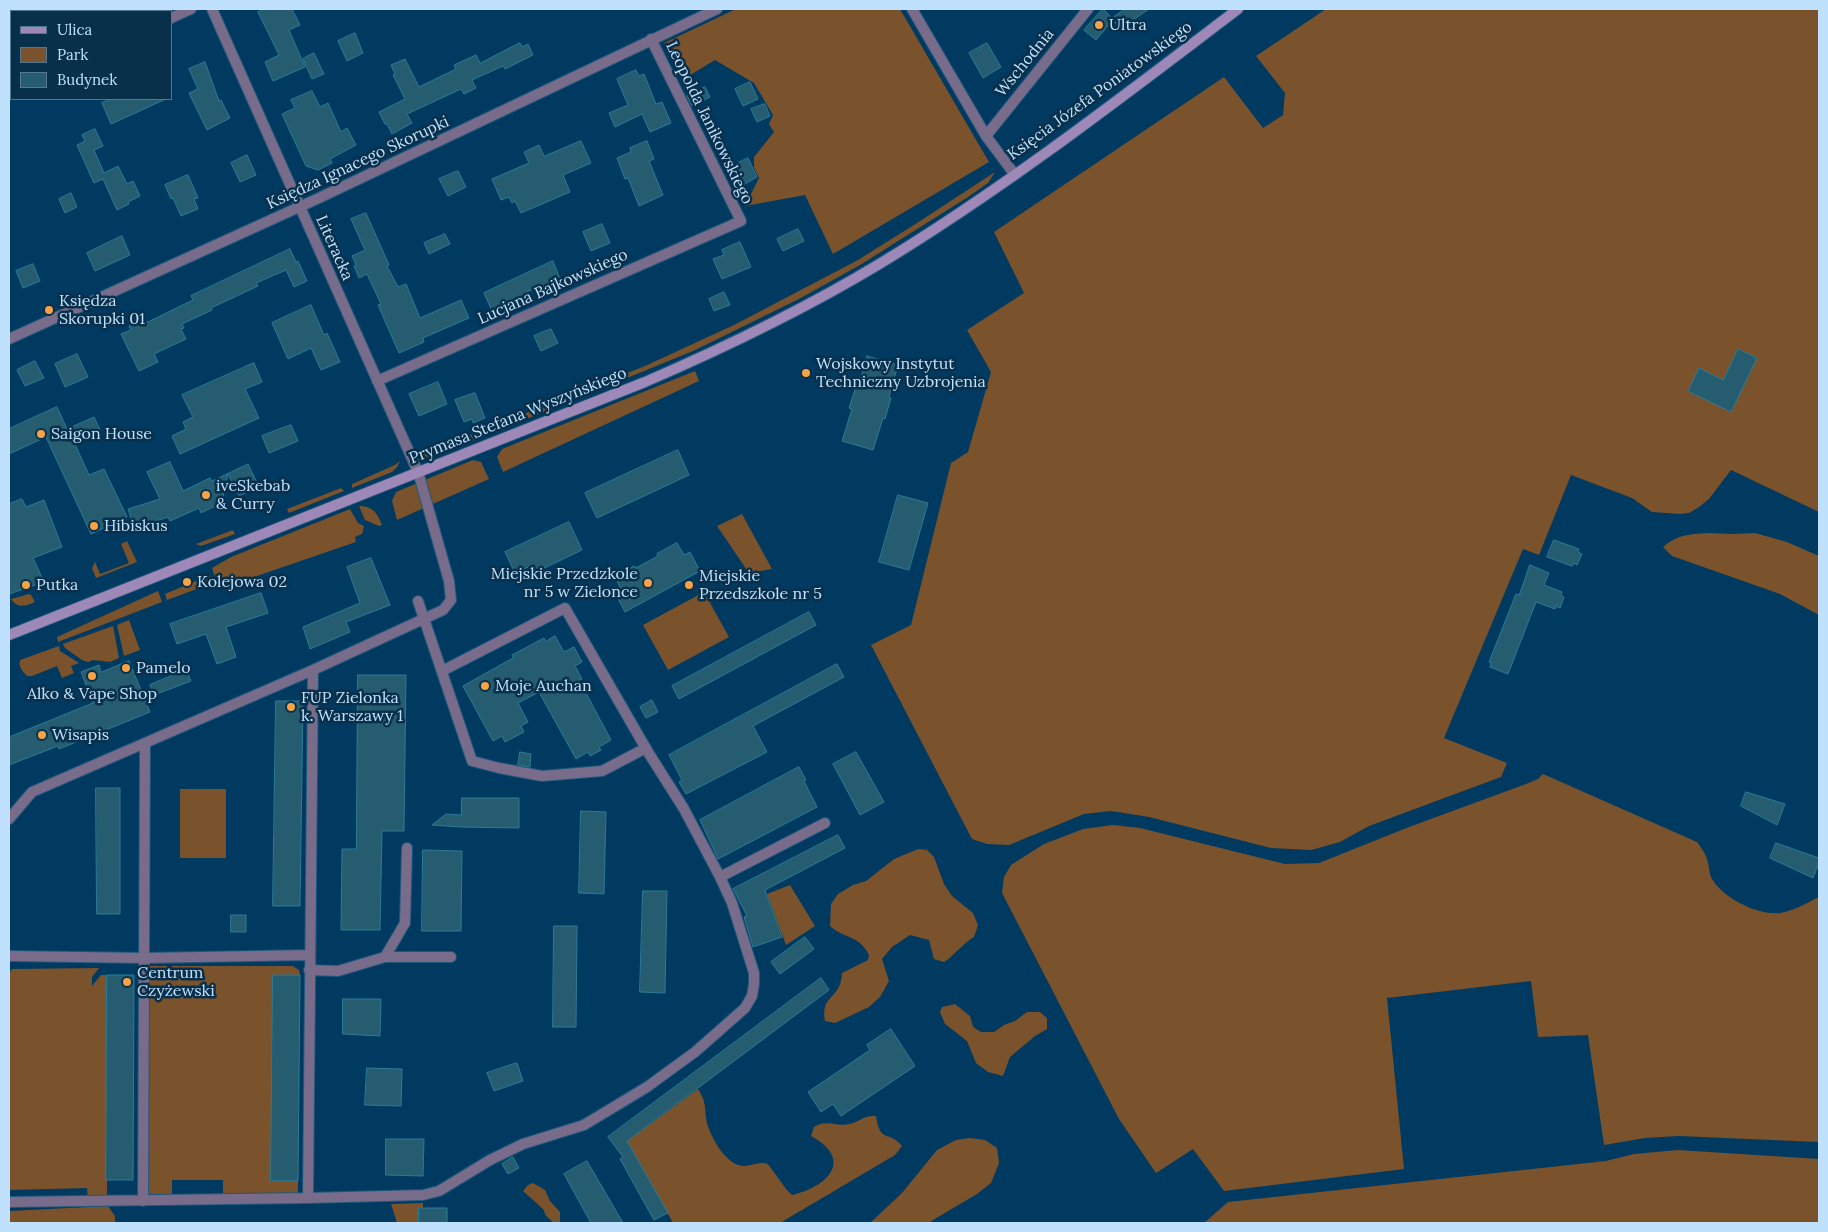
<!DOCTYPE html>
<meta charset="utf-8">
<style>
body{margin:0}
#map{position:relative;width:1828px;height:1232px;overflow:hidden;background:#003a61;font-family:Lora,serif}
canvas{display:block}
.frame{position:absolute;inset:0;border:10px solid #bfe1fe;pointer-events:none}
.legend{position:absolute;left:10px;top:10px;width:162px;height:90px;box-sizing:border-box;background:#09304b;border:1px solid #527793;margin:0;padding:6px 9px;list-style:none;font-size:15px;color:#bfe1fe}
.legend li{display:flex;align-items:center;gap:10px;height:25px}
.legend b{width:25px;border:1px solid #527793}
</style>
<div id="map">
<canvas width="1828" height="1232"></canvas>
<div class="frame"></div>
<ul class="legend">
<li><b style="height:6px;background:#9d88b8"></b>Ulica</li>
<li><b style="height:14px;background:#7a522b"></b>Park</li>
<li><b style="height:14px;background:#255c6f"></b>Budynek</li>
</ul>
</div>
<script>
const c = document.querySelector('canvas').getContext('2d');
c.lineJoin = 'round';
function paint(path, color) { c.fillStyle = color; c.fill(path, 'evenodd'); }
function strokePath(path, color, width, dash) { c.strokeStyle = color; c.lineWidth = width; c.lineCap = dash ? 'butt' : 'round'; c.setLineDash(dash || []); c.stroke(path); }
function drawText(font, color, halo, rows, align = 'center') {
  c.font = font + ' Lora,serif'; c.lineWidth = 5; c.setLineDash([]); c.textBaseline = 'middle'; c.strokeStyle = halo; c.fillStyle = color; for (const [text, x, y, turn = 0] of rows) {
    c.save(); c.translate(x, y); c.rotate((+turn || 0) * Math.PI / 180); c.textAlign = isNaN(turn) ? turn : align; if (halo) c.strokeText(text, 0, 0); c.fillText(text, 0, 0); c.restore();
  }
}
paint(new Path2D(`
 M736 9H900L989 162 833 254 805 195 745 206 759 178 754 168V157L774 132 769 124 773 115 754 83 715 60 682 80 664 43Z
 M1326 9H1819V512L1731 470 1709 499 1699 507 1689 513 1680 514 1652 512 1632 498 1571 475 1539 555 1523 549 1444 738 1507 763 1501 777 1369 826 1340 842 1311 850 1271 848 1149 817 1111 811 1084 814 1009 845 987 844 972 839 871 645 911 625 951 463 968 452 991 372 967 330 1024 293 994 232 1224 77 1263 128 1283 115 1285 93 1256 56Z
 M995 172 988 183 968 197 860 265 799 299 693 351 436 456 425 457 417 454 425 453 645 366 736 324 858 260 917 223Z
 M695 371 699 381 503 472 497 457 502 449Z
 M473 460 481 462 489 479 397 520 392 501 396 492Z
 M400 461 397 467 392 472 352 488V484L395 465Z
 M341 488 344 491 289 513 287 509Z
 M359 506C372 505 378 514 382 525L379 526 365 520Z
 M350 509 358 523 364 526 362 534 355 537 356 542 219 589 212 568 231 557Z
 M742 514 772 569 749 573 717 526Z
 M233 530 235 534 201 546 196 544Z
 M1710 533 1731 534 1755 533 1787 542 1819 556V615L1780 594 1672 556 1663 547C1678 534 1691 534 1710 533Z
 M127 541 137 562 96 578 92 568 95 562 100 574 129 563 121 544Z
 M210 575 213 583 167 600 165 594Z
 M158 591 162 602 58 642 57 637Z
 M704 592 729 637 668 670 643 625Z
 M29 594 31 595 35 602C25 606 18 609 11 599Z
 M129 620 140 650 124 656 117 625Z
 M113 626 119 658 110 662 93 660 88 662 82 660 65 648 63 644Z
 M59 646 60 651 79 663 71 666 74 673 62 678 57 666 32 676H27C23 672 18 667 20 660Z
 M1543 774 1697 842C1701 847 1705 853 1707 859 1709 864 1709 872 1711 877 1721 897 1758 916 1780 913 1793 911 1807 903 1819 897V1142L1679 1136 1645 1138 1604 1145 1588 1035 1538 1037 1531 981 1387 998 1404 1169 1224 1191 1193 1149 1156 1173 1119 1119 1002 893 1004 877 1011 865 1044 844 1083 829 1113 825 1140 828 1285 864 1319 863 1409 827 1526 784 1538 779Z
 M180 789H226V858H180Z
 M918 849 927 850 934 857 944 884 952 896 973 913 978 925 974 937C962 944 955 955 944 962L934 959 929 940 910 935 892 947 882 959 889 981 880 997 869 1007 835 1023 825 1021C820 994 841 1000 842 973L868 960 869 955C858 934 846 940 830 926L831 904 838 894 853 885 866 881 894 859Z
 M790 885 815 926 786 945 767 894Z
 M149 966H293L299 970 300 975 273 976 271 1181H298V1194H223V1180H172V1194H149Z
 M99 968 92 977V986L101 975H107V1201H88L87 1188 9 1190V973L12 969Z
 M955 1004 970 1016 973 1027 981 1032H994L1004 1025 1015 1021 1027 1012H1040L1047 1018V1029L1035 1036 1010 1057 1003 1076 988 1072 976 1063 967 1041 945 1024 940 1012 942 1007Z
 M698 1089C709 1105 703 1114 709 1129 714 1142 725 1160 738 1165 749 1169 757 1160 768 1164L786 1189 792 1195C827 1187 855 1160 811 1136L814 1127C826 1119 837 1127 849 1124 860 1122 863 1115 876 1116 880 1144 889 1130 902 1146L895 1155 780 1223H673L627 1141Z
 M970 1138 985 1140 997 1148 999 1163 991 1183 977 1194 928 1223H870L902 1193 937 1150 956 1140Z
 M1678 1150 1819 1159V1223H1204L1228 1202 1606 1161 1634 1154Z
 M533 1183 545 1190 550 1201 560 1212V1223H554L546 1216 543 1209 523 1191 528 1185Z
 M423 1203V1208H419V1223H397L391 1204Z
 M108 1206 115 1216V1223H9V1211Z`), '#7a522b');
const building = new Path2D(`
 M265 9H292L300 25 289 30 305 67 273 81 265 62 279 55 258 12Z
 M1103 9 1112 18 1125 9H1149L1120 29 1113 20 1096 40 1084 30Z
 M355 33 363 53 347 61 338 41Z
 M520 43 522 47 528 44 533 55 505 69 503 66 472 80 476 88 464 94 461 89 407 114 412 123 392 134 387 124H385L379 112 405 99 393 75 395 74 391 65 405 59 419 87 456 69 454 65 476 55 480 63Z
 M987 43 1001 67 983 78 969 53Z
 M314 53 324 74 312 79 303 59Z
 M205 62 219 101 221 100 230 118 207 130 189 93 198 89 189 69Z
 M636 70 639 76 644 74 656 104 662 102 671 123 650 132 642 114 615 127 609 113 628 105 617 79Z
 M750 82 758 99 743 106 735 89Z
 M705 87 710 97 692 106 687 96Z
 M312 91 320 107 328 103 341 132 347 128 356 145 330 159 332 163 318 170 306 166 282 114 295 108 291 100Z
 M112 99H166L111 124 102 103Z
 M765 104 770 116 757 122 751 109Z
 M95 129 103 146 94 150 104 173 118 166 127 184 133 181 140 196 128 202 129 204 117 210 103 179 94 183 77 145 85 141 82 135Z
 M581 141 591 163 563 175 570 192 521 213 515 201 512 203 509 197 501 200 492 179 529 163 524 152 539 145 544 156Z
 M647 141 654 159 649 161 663 195 639 206 628 178 625 179 617 158 631 152 630 148Z
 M247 155 256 175 240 182 231 163Z
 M748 158 757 177 743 185 734 165Z
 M458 171 466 187 448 196 439 179Z
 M188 175 198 198 194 199 198 209 181 216 173 198 171 199 165 185Z
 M71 193 77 207 65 213 59 199Z
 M366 213 389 265 387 266 398 287 406 284 420 318 461 300 469 318 423 338 424 342 399 353 378 305 381 304 367 274 359 278 354 266 356 265 352 256 365 250 351 219Z
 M602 224 610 243 591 251 583 232Z
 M798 229 804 241 783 251 777 239Z
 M445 234 450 244 429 254 424 243Z
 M122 236 130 255 95 271 87 253Z
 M740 242 751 267 722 279 713 259 724 255 722 250Z
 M290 249 296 262 298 261 307 281 294 287 286 270 256 283 258 286 211 308 212 310 182 324 184 328 181 329 186 339 154 354 158 362 139 371 121 334 131 330 129 326 142 321 148 322 193 300 191 296Z
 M553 261 560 279 526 292 527 294 492 311 484 293Z
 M33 264 40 281 23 288 16 271Z
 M724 292 730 305 714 311 709 299Z
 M311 305 324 335 327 333 340 362 321 370 311 348 288 359 272 323Z
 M551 329 558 343 541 351 534 336Z
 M1738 349 1757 358 1731 412 1688 391 1699 368 1723 380Z
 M77 354 88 377 65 387 55 364Z
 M867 356 898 365 889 397 891 398 885 419 883 418 873 450 842 441 852 409 849 408 856 387 858 388Z
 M35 361 44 378 25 386 17 370Z
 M254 363 262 382 245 389 259 418 180 454 172 436 186 429 183 422 193 417 182 395Z
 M438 382 447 404 419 416 409 394Z
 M475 393 485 418 473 423 472 419 464 422 455 400Z
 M57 407 67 429 94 417 100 430 74 442 89 475 104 469 127 517 91 534 46 437 9 454V429Z
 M291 425 298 441 269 453 262 436Z
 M678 450 689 475 597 518 585 493Z
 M170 462 183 491 210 478 212 481 248 464 259 487 239 496 228 474 220 511 213 507 201 513 199 508 170 521 168 517 134 528 128 509 160 499 147 472Z
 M898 495 928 503 909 570 879 562Z
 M22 499 26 507 44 500 62 547 33 558 44 582 9 594V504Z
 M569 522 582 550 536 572 533 565 515 573 505 552Z
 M1554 540 1579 549 1578 552 1582 554 1577 565 1574 563 1572 566 1547 557Z
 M677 543 684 555 690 552 700 571 625 612 615 593 621 589 615 577 634 566 636 568 658 556 657 554Z
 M371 558 390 605 346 622 350 632 310 649 303 627 360 603 347 567Z
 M1530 565 1549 573 1544 585 1562 592 1561 595 1564 597 1560 608 1556 606 1555 609 1536 602 1508 674 1490 667 1491 663 1489 662 1516 594 1519 595Z
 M261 593 268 613 226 627 236 657 217 664 206 634 177 644 170 624Z
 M809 612 816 625 679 699 672 686Z
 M555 636 564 652 574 647 582 662 575 666 582 679 579 680 611 740 599 747 601 750 590 756 588 752 576 759 539 692 518 703 528 722 521 726 524 732 505 742 502 736 493 741 463 686 513 658 512 655 544 638 546 641Z
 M129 661 150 712 59 749 58 746 9 765V737L93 703 81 672 99 665 101 672Z
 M837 664 844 677 753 726 767 752 686 794 679 782 682 780 669 755Z
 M186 670 191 681 154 695 150 685Z
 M358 675H406L404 831H382L380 930H341L342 849H356Z
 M652 700 658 712 646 718 640 707Z
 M276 701H303L300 906H273Z
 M520 752 531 754 530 767 518 765Z
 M856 752 884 802 860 815 833 764Z
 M799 767 806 780 804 781 817 807 718 859 700 820Z
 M96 788H120V914H97Z
 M1746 792 1785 804 1777 825 1741 806Z
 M462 798H519V828L461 827 432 825 446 814 461 815Z
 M581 811 606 812 604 894 579 893Z
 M838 835 845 848 765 890 782 937 753 947 744 917 747 916 733 889Z
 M1776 843 1819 858V863L1813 878 1770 858Z
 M423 850 462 851 461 931H422Z
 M643 891H667L665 993 640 992Z
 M231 915H246V932H231Z
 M554 926H577L576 1027H553Z
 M805 937 814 949 780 974 771 962Z
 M107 975H134L133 1180H106Z
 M273 975H300L298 1181H271Z
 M821 978 829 990 627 1141 668 1213 654 1220 620 1159 623 1157 608 1137Z
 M343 999H381L380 1036 343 1034Z
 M891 1029 915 1066 841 1116 833 1104 821 1112 808 1092 870 1050 867 1045Z
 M517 1063 523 1081 494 1091 487 1073Z
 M367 1068 402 1069 401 1106 365 1105Z
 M386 1139H424L423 1176 386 1175Z
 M513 1157 519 1168 508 1174 502 1164Z
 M587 1161 623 1223H591L564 1174Z
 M419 1208H447V1223H419Z`);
paint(building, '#255c6f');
strokePath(building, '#2b7c97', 1);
const street = new Path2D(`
 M912 9 986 136 1015 175
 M171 18 191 9
 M9 92 11 91
 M986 136 1088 9
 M9 339 319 198 717 9
 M377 381 741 221 651 39
 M418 601 472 761 499 768 542 776 602 771 646 748
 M9 819 32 792 313 670 443 610 451 600 449 581 418 472 212 9
 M720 877 825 823
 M9 956 145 958 310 955
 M385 957H451
 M309 970 338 971 385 957 405 923 407 848
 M308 1198 313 670
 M143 1201 145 744
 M9 1202 308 1198 423 1195 439 1191 490 1160 523 1144 584 1125 647 1087 695 1052 745 1008 752 996 754 984V973L732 903 720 877 684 809 648 752 565 608 442 671`);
const secondary = new Path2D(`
 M9 635 645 382C726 347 805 309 881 263 1006 187 1122 97 1238 9`);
strokePath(street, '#22587d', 12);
strokePath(secondary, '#22587d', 12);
strokePath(street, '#796c8a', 10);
strokePath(secondary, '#9d88b8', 10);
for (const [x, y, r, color] of [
 [1099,25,5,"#f6a247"],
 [49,310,5,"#f6a247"],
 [806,373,5,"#f6a247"],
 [41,434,5,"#f6a247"],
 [206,495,5,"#f6a247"],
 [94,526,5,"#f6a247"],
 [187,582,5,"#f6a247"],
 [648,583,5,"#f6a247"],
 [26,585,5,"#f6a247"],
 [689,585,5,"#f6a247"],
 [126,668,5,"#f6a247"],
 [92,676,5,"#f6a247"],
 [485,686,5,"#f6a247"],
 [291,707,5,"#f6a247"],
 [42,735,5,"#f6a247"],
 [127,982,5,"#f6a247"]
]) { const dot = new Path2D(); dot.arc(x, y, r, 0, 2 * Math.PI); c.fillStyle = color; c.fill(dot); strokePath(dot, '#09304b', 2); }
drawText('16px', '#bfe1fe', '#09304b', [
 ["Ultra",1109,25],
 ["Księdza",59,301],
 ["Skorupki 01",59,319],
 ["Wojskowy Instytut",816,364],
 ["Techniczny Uzbrojenia",816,382],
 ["Saigon House",51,434],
 ["iveSkebab",216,486],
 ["& Curry",216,504],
 ["Hibiskus",104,526],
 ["Miejskie Przedzkole",638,574,"right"],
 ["nr 5 w Zielonce",638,592,"right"],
 ["Miejskie",699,576],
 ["Przedszkole nr 5",699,594],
 ["Kolejowa 02",197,582],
 ["Putka",36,585],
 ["Pamelo",136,668],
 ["Moje Auchan",495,686],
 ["Alko & Vape Shop",92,694,"center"],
 ["FUP Zielonka",301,698],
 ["k. Warszawy 1",301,716],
 ["Wisapis",52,735],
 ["Centrum",137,973],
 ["Czyżewski",137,991]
], 'left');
drawText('16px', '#bfe1fe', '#09304b', [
 ["Wschodnia",1025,63,-51],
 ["Księcia Józefa Poniatowskiego",1100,91,-36],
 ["Leopolda Janikowskiego",709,123,64],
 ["Księdza Ignacego Skorupki",358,163,-25],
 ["Literacka",334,248,66],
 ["Lucjana Bajkowskiego",553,287,-24],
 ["Prymasa Stefana Wyszyńskiego",518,416,-22]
]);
</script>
